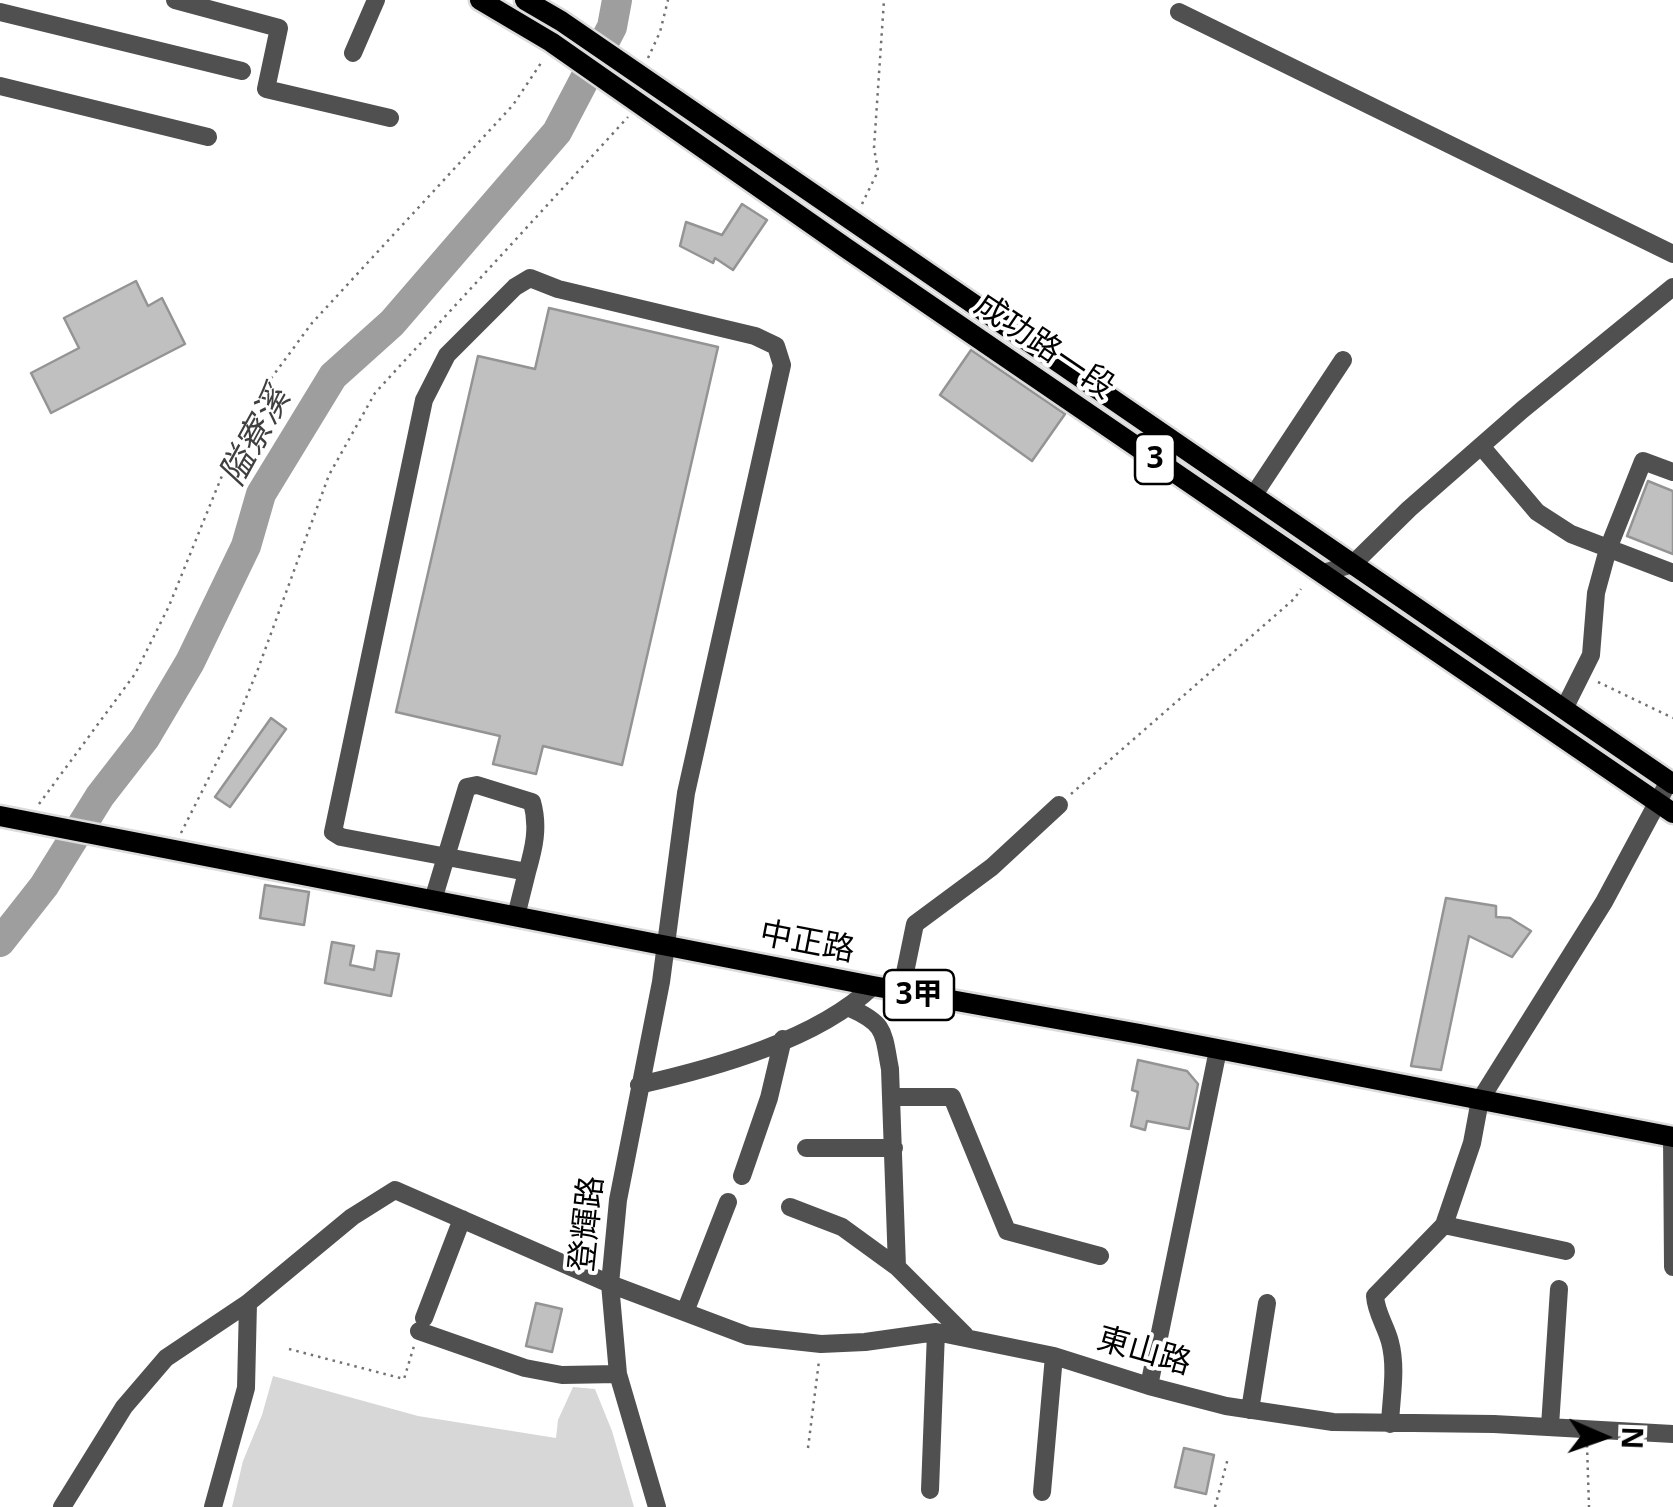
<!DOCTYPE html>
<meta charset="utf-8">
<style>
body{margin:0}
#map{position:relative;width:1673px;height:1507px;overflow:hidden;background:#fff;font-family:"Open Sans",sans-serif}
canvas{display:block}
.north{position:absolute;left:1553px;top:1387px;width:100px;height:100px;-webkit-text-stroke:8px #fff;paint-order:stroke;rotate:92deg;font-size:28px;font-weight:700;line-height:40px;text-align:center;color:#000}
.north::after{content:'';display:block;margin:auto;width:35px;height:45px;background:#000;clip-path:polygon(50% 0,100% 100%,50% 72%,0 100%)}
</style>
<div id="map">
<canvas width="1673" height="1507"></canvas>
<div class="north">N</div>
</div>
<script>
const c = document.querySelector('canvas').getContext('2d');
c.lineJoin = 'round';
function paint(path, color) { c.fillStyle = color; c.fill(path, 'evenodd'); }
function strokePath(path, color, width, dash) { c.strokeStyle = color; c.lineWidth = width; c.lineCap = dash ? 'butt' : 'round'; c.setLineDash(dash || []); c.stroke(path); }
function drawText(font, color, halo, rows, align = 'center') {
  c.font = font + ' "Open Sans","Noto Sans TC",sans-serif'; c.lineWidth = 8; c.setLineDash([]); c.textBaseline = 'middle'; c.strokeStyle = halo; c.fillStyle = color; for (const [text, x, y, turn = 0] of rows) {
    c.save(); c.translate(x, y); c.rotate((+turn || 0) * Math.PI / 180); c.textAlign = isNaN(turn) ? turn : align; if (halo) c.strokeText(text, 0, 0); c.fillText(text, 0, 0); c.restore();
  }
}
paint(new Path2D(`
 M273 1376 418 1416 556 1438 558 1420 573 1387 595 1389 612 1431 634 1507H232L243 1461 262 1415Z`), '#d7d7d7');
strokePath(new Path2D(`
 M0 942 44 886 100 796 145 738 190 662 246 546 261 494 333 376 392 323 557 132 612 27 617 0`), '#9e9e9e', 30);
const building = new Path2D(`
 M742 204 767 220 733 270 715 258 713 263 680 246 686 222 722 235Z
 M136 281 148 306 162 298 185 344 51 413 31 373 79 348 64 318Z
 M549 308 718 347 622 765 543 746 536 774 493 764 500 736 396 712 478 356 535 369Z
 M971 350 1065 414 1032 461 940 395Z
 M1648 481 1673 491V554L1627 536Z
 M271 718 286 729 230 807 215 797Z
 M265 885 309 892 304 925 260 918Z
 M1446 898 1496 906V917L1510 918 1531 931 1512 957 1469 936 1441 1070 1411 1066Z
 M332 942 354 946 350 965 374 970 377 951 399 954 391 996 325 983Z
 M1138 1060 1187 1071 1198 1084 1189 1129 1147 1121 1145 1130 1131 1126 1138 1092 1132 1090Z
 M536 1303 562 1309 552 1352 526 1346Z
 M1184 1448 1214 1455 1206 1494 1175 1487Z`);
paint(building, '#c0c0c0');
strokePath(building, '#949494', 2.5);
const major = new Path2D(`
 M480 0 551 42 846 248 1673 813
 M525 0 561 21 1673 784
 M0 816 873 986 1140 1034 1673 1137`);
strokePath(major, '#dbdbdb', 25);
strokePath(new Path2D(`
 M648 58 660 32 668 0
 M862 204 878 171 874 148 884 0
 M1598 682 1673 718
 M1071 794 1294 599 1301 589
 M39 804 135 674 169 606 241 429 261 392 312 323 513 105 543 60
 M181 833 232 732 258 669 329 475 375 393 628 117
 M289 1349 404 1379 414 1346
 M1587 1445 1589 1507
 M808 1448 819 1361
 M1215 1507 1228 1458`), '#727272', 2.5, [2.5, 5]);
strokePath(new Path2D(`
 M175 0 279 28 266 89 390 118
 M0 12 242 71
 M1179 12 1673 254
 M353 53 376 0
 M0 86 208 137
 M1481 446 1537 512 1571 534 1673 573
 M1253 496 1343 360
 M1323 573 1353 564 1409 509 1522 410 1673 287
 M1564 709 1591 655 1596 593 1608 549 1643 461 1673 472
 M433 900 467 787 477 785 532 802C539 827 534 848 527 872
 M516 916 527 872 341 837 333 832 424 400 447 355 515 287 530 278 558 289 755 336 776 346 782 365 686 793 661 982 618 1200 610 1284 618 1374 657 1507
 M901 992 915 924 992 867 1059 805
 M850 1008C886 1024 883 1032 890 1069L897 1267 965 1335
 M639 1085C714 1068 817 1040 873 986
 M894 1097H952L1007 1231 1100 1256
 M1672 1137 1673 1267
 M806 1148H894
 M742 1176 769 1098 783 1039
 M790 1207 842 1227 897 1267
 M1444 1225 1566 1251
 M685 1312 728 1202
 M424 1318 462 1219
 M419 1331 525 1368 562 1375 618 1374
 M1149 1386 1218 1050
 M1250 1410 1267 1303
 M1390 1424C1391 1398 1397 1368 1390 1342 1386 1326 1376 1313 1375 1296L1444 1225 1472 1143 1480 1100 1604 902 1669 781
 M1550 1426 1559 1289
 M930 1490 936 1332
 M1042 1492 1054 1356
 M62 1507 124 1407 166 1358 248 1303 352 1217 395 1190 610 1284 748 1336 821 1344 865 1342 936 1332 1054 1356 1149 1386 1226 1406 1333 1422 1494 1424 1673 1434
 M213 1507 246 1388 248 1303`), '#505050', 18);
strokePath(major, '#000', 20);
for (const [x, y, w] of [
 [1155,459,40],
 [919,995,70]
]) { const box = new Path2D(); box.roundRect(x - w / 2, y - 25, w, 50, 8); c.fillStyle = '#fff'; c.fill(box); strokePath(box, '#000', 2.5); }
drawText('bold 30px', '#000', null, [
 ["3",1155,459],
 ["3甲",919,995]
]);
drawText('32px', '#000', '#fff', [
 ["成功路一段",1044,347,34],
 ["中正路",807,943,11],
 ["登輝路",588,1224,-84],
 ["東山路",1144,1352,16]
]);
drawText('italic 35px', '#3f3f3f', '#fff', [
 ["隘寮溪",256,437,-61]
]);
</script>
